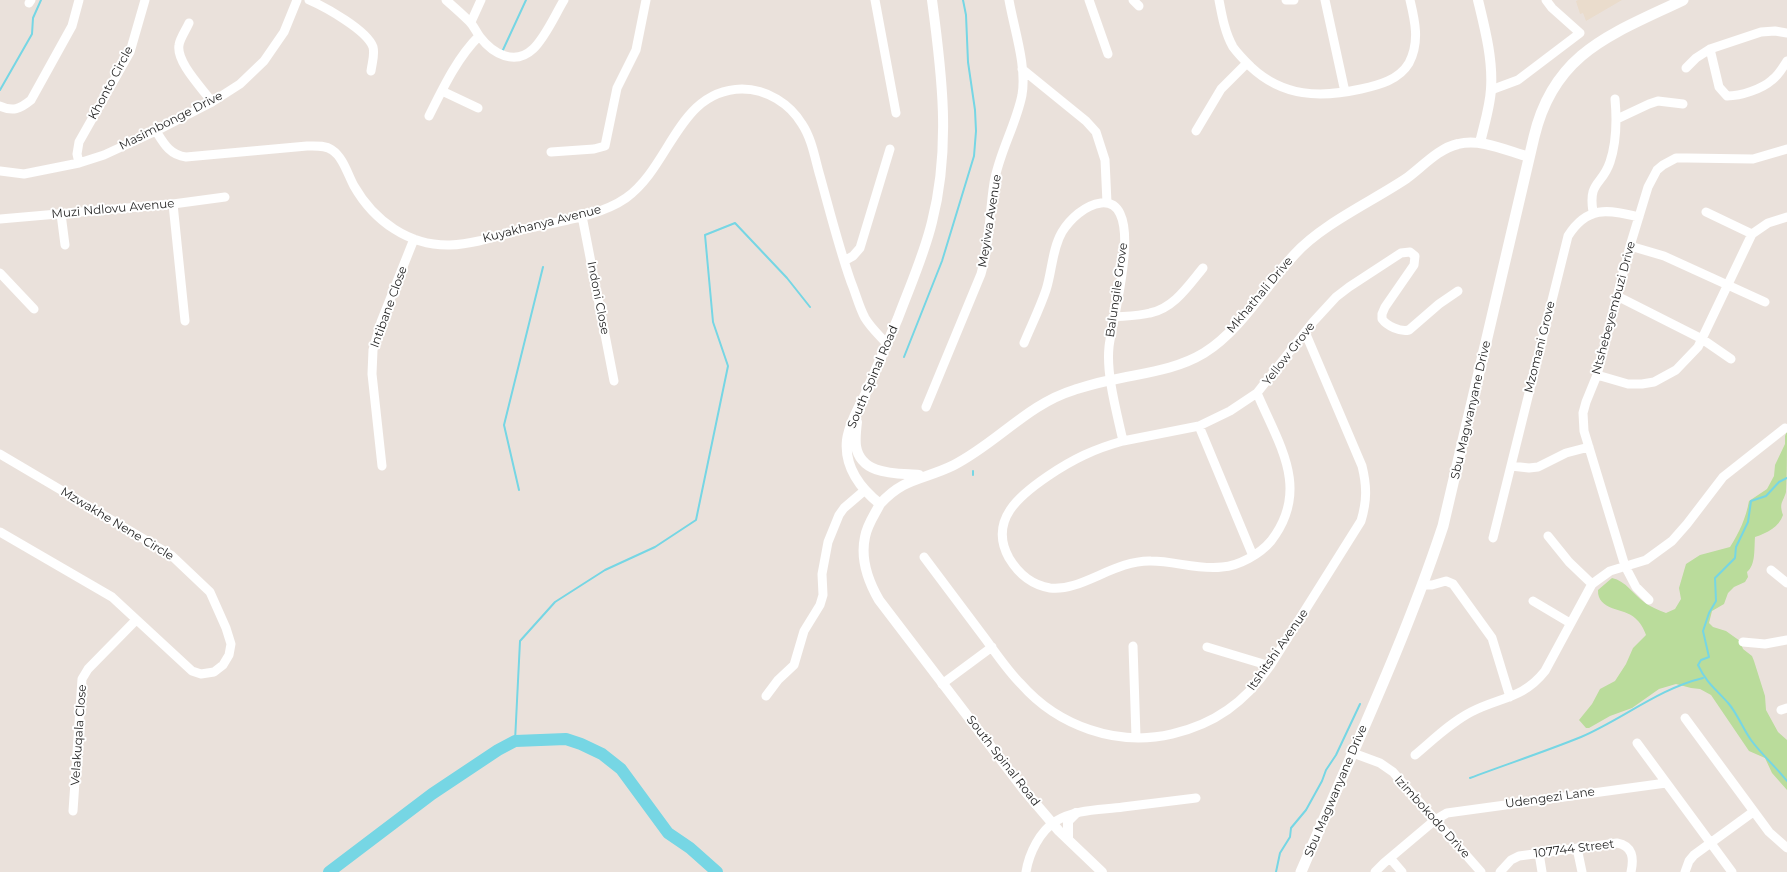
<!DOCTYPE html>
<style>
body{margin:0}
canvas{display:block;background:#eae1db}
</style>
<canvas width="1787" height="872"></canvas>
<script>
const c = document.querySelector('canvas').getContext('2d');
c.lineJoin = 'round';
function paint(path, color) { c.fillStyle = color; c.fill(path, 'evenodd'); }
function strokePath(path, color, width, dash) { c.strokeStyle = color; c.lineWidth = width; c.lineCap = dash ? 'butt' : 'round'; c.setLineDash(dash || []); c.stroke(path); }
function drawText(font, color, halo, rows, align = 'center') {
  c.font = font + ' Montserrat,sans-serif'; c.lineWidth = 4; c.setLineDash([]); c.textBaseline = 'middle'; c.strokeStyle = halo; c.fillStyle = color; for (const [text, x, y, turn = 0] of rows) {
    c.save(); c.translate(x, y); c.rotate((+turn || 0) * Math.PI / 180); c.textAlign = isNaN(turn) ? turn : align; if (halo) c.strokeText(text, 0, 0); c.fillText(text, 0, 0); c.restore();
  }
}
paint(new Path2D(`
 M1578 0H1622L1586 21 1583 13 1580 14 1576 1Z`), '#eadccc');
paint(new Path2D(`
 M1787 431C1787 444 1787 482 1786 492 1783 503 1779 502 1783 515 1779 527 1767 533 1755 537 1754 548 1756 565 1747 572L1748 577 1745 582 1734 587 1728 593 1724 604 1712 611 1709 623 1713 627 1726 631 1740 641 1743 649 1752 656 1754 661 1765 696 1766 710 1778 732 1787 740V790L1772 773 1765 758 1749 751 1711 695 1700 689 1691 688 1676 684 1659 689 1632 708 1610 716 1589 728H1586L1579 720 1592 704 1600 689 1615 681 1626 664 1633 648 1646 635C1644 629 1640 622 1635 618 1625 608 1597 611 1598 590L1612 578C1626 581 1633 594 1644 602 1651 607 1658 610 1666 613L1675 609 1681 599 1679 588 1686 564 1700 555 1730 547C1739 533 1746 518 1749 501L1767 489 1774 476 1775 465 1785 444V436Z`), '#badc9b');
strokePath(new Path2D(`
 M502 52 526 0
 M0 90 32 34 33 18 41 0
 M904 357 942 261 974 156 976 131 975 110 968 62 966 15 963 0
 M973 471V475
 M1787 478 1779 482 1766 496 1751 501 1748 522 1736 547 1735 558 1715 578 1716 601 1709 613 1703 631 1709 657 1701 660 1698 665C1707 684 1716 689 1729 704 1738 715 1743 729 1751 740 1762 755 1776 767 1787 781
 M519 490 504 425 543 267
 M515 741 520 641 555 602 605 570 655 547 696 520 728 366 713 322 705 235 735 223 787 278 810 307
 M1470 778C1507 764 1544 752 1581 737 1623 719 1658 689 1703 678
 M1276 872 1280 853 1290 837 1291 828 1306 810 1322 781 1326 770 1336 755 1360 704`), '#76d6e4', 2);
strokePath(new Path2D(`
 M329 872 432 794 498 750 515 741 566 739 581 744 602 754 621 769 668 833 690 848 717 872`), '#76d6e4', 12);
strokePath(new Path2D(`
 M309 0C325 7 367 30 373 47 375 55 372 63 371 71
 M446 0C454 7 462 14 469 21 474 26 476 32 480 37 493 54 515 66 533 49 545 38 555 15 564 0
 M875 0 896 113
 M1089 0 1108 54
 M1133 0 1139 6
 M1219 0C1222 16 1225 33 1233 47 1238 54 1245 61 1251 67 1283 97 1320 98 1361 89 1379 85 1399 80 1409 63 1420 42 1415 21 1410 0
 M1286 0H1294
 M1325 0 1345 92
 M29 3 31 0
 M471 22 481 0
 M189 23C186 30 180 38 179 45 176 62 202 88 212 102
 M1710 49 1719 87 1727 96C1741 96 1762 89 1772 80 1779 75 1783 67 1787 61
 M1686 68 1696 58 1710 49 1761 32 1775 31 1787 33
 M1022 69 1086 121 1096 132 1105 160 1107 203
 M1491 90 1518 80 1580 33 1552 8 1546 0
 M442 91 478 108
 M0 106C13 112 20 109 31 100L72 26 79 0
 M429 116C443 88 457 58 479 36
 M1617 119 1649 104 1658 101 1683 104
 M156 131C164 144 170 155 186 157L307 146C315 146 325 145 332 150 343 157 348 175 354 186 374 221 409 246 450 245 474 244 498 236 521 230 554 222 599 217 626 198 671 166 678 90 742 89 767 89 790 104 802 124 812 139 815 159 820 176 830 212 839 248 851 282 856 294 859 307 865 318 871 328 880 336 887 344
 M1196 131 1221 89 1247 63
 M551 152 594 149 605 146 617 88 636 50 646 0
 M79 163 77 154 79 142 130 52 145 0
 M0 171 24 174 79 163 104 155 156 131 212 102 240 84 264 61 284 32 297 0
 M173 204 185 321
 M1593 212C1588 181 1602 186 1610 162 1617 141 1617 121 1615 99
 M1706 212 1752 234
 M61 214 65 245
 M582 216 614 381
 M0 219 173 204 225 197
 M1630 246 1664 256 1765 302
 M844 261 853 256 860 248 890 149
 M0 273 34 309
 M1617 296 1702 339 1731 359
 M1114 317C1126 316 1138 316 1150 313 1174 308 1188 286 1203 268
 M1024 343C1031 326 1040 308 1046 290 1052 272 1052 249 1062 232 1070 219 1085 205 1101 203 1148 198 1111 323 1109 347 1106 375 1117 413 1123 441L1199 426 1230 411 1257 393 1313 322 1336 297 1349 287 1401 253 1410 252 1415 256 1414 265 1385 307 1382 314V319C1387 326 1400 332 1409 330L1439 304 1458 291
 M1597 375 1628 384H1642L1654 382 1676 370 1698 347 1752 234 1768 223 1787 217
 M926 407 981 274C990 242 989 215 994 183 999 153 1016 125 1022 95 1027 66 1014 29 1009 0
 M1199 426 1253 556
 M1123 441C1094 449 1073 459 1048 476 1020 495 988 520 1009 558 1018 573 1032 585 1050 588 1081 592 1114 560 1151 561 1175 561 1198 570 1222 567 1239 566 1260 554 1271 541 1311 489 1279 445 1257 393
 M0 454 171 555 210 592 226 628 231 644 229 655 223 665 214 672 201 674 192 671 112 597 0 532
 M382 466 372 374 373 350 381 322 414 239
 M1511 466 1529 468 1538 467 1566 453 1589 447
 M1548 536 1569 562 1592 584
 M1493 538 1568 236C1587 206 1607 209 1639 217
 M924 557C943 582 962 608 981 633 994 650 1006 669 1021 684 1058 726 1117 747 1172 734 1215 724 1245 702 1270 666L1361 521C1367 501 1367 486 1362 466L1305 332
 M1771 570 1787 583
 M1423 585H1432L1446 581 1453 584 1492 638 1510 697
 M1649 600 1636 587 1625 566 1584 431 1583 413 1586 402 1597 375 1630 246 1648 187 1657 170 1663 165 1676 158H1687L1753 159 1787 149
 M1533 601 1570 623
 M1743 642 1765 644 1787 640
 M1133 646 1136 737
 M1207 647 1270 666
 M942 684 992 647
 M766 696 778 680 794 665 804 631 820 605 823 595 822 574 828 542 839 515 844 508 865 490
 M1781 710 1787 708
 M1685 718 1769 832 1787 848
 M1637 743 1732 872
 M1353 753 1380 763 1393 772 1481 872
 M1415 755C1433 740 1450 723 1471 712 1500 697 1523 699 1545 671L1592 584 1610 571 1646 560 1672 541 1687 524 1723 477 1785 428
 M73 811 82 679 88 669 136 620
 M1577 848 1582 872
 M1539 853 1542 872
 M1390 858 1402 872
 M1026 872C1029 853 1040 831 1056 821 1075 809 1102 810 1123 807 1148 804 1172 801 1196 798
 M1375 872 1384 863 1435 820 1447 813 1666 783
 M1500 872 1511 860 1519 856 1617 843C1633 846 1634 858 1631 872
 M1685 872 1689 861 1694 855 1753 812`), '#fff', 9);
strokePath(new Path2D(`
 M932 0C942 74 951 148 932 222 924 255 910 286 898 318 887 344 876 369 865 395 858 409 849 425 847 440 844 467 861 489 880 504 875 514 867 525 865 537 860 560 868 581 879 600L1024 790 1059 831 1102 872
 M1478 0C1485 29 1493 59 1491 89 1490 107 1484 125 1480 143
 M857 422C856 430 855 438 856 446 861 476 897 473 919 475
 M880 504C904 477 924 480 954 465 997 443 1028 404 1074 390 1087 386 1099 382 1112 380 1143 373 1176 370 1204 353 1242 329 1265 286 1295 254 1322 224 1373 201 1407 178 1422 167 1439 148 1458 144 1481 138 1507 151 1529 157
 M1068 839V821L1076 813`), '#fff', 10);
strokePath(new Path2D(`
 M1301 872C1350 757 1404 644 1443 526L1534 137C1554 52 1612 34 1683 0`), '#fff', 11);
drawText('12px', '#282828', '#fff', [
 ["Khonto Circle",111,83,-62],
 ["Masimbonge Drive",171,121,-27],
 ["Muzi Ndlovu Avenue",113,209,-5],
 ["Meyiwa Avenue",990,221,-81],
 ["Kuyakhanya Avenue",542,224,-14],
 ["Balungile Grove",1117,290,-82],
 ["Mkhathali Drive",1260,295,-50],
 ["Indoni Close",598,298,79],
 ["Intibane Close",389,307,-70],
 ["Ntshebeyembuzi Drive",1614,308,-75],
 ["Mzomani Grove",1540,347,-76],
 ["Yellow Grove",1289,354,-52],
 ["South Spinal Road",873,377,-67],
 ["Sbu Magwanyane Drive",1471,410,-77],
 ["Mzwakhe Nene Circle",117,524,31],
 ["Itshitshi Avenue",1278,650,-55],
 ["Velakuqala Close",79,735,-86],
 ["South Spinal Road",1003,761,52],
 ["Sbu Magwanyane Drive",1336,791,-67],
 ["Udengezi Lane",1550,798,-8],
 ["Izimbokodo Drive",1432,817,48],
 ["107744 Street",1574,849,-7]
]);
</script>
